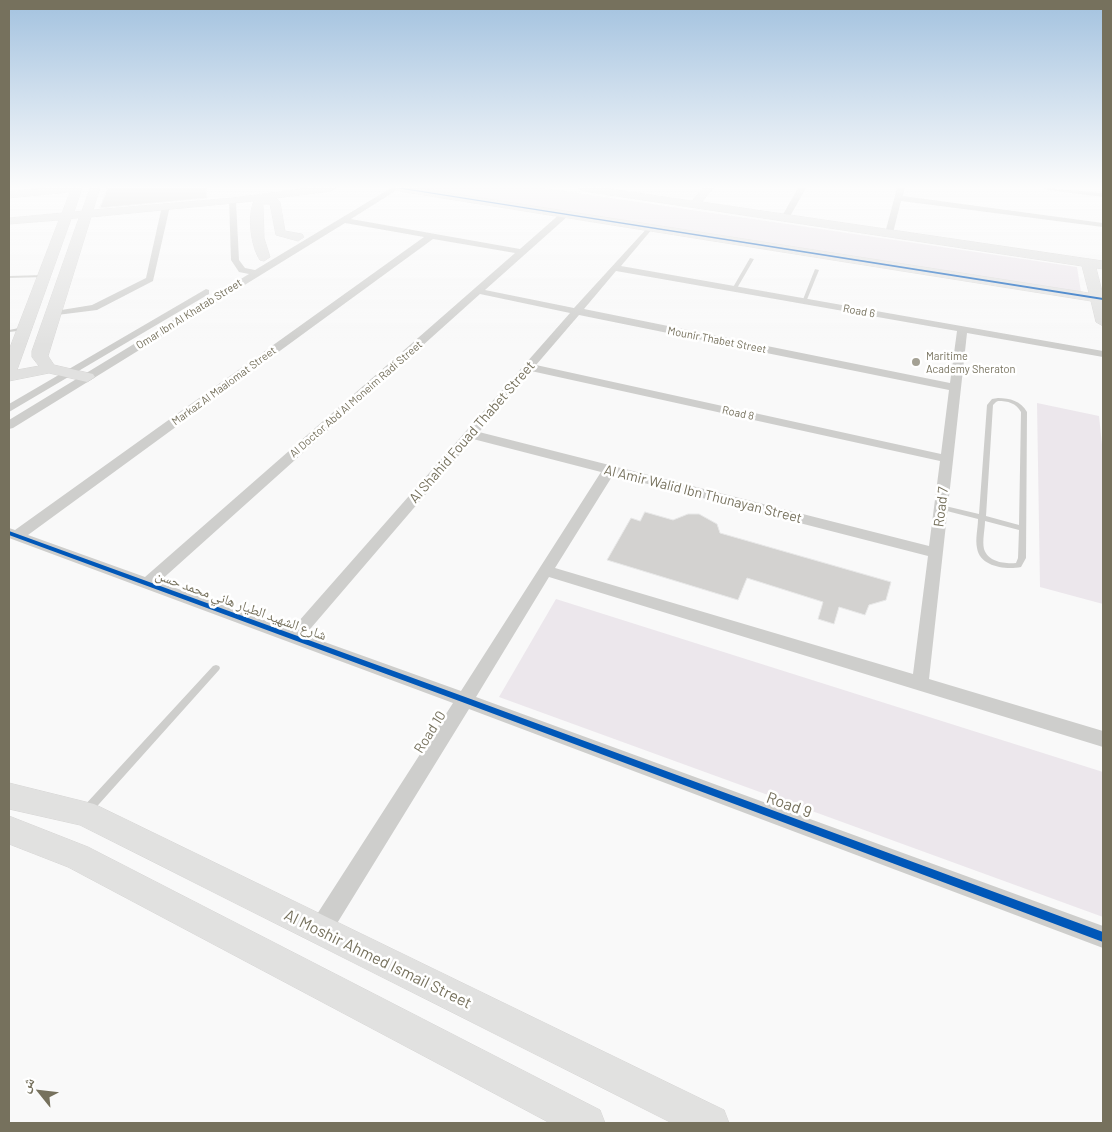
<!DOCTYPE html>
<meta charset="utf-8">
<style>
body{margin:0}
#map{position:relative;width:1112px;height:1132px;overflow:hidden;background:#f9f9f9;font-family:Barlow,"Noto Naskh Arabic",sans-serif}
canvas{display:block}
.frame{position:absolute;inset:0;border:10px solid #76715d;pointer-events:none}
.north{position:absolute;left:15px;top:1067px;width:50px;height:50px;-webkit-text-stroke:4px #fff;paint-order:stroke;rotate:299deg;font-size:14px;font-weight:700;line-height:20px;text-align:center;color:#76715d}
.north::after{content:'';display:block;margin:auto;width:18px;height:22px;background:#76715d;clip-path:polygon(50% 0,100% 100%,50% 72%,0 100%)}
</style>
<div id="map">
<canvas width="1112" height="1132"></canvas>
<div class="frame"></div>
<div class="north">ش</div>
</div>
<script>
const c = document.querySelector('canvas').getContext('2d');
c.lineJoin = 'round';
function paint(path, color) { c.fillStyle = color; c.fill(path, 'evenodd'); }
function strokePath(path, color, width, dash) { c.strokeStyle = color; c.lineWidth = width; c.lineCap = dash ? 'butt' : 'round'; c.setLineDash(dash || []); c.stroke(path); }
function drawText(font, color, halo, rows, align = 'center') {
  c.font = font + ' Barlow,"Noto Naskh Arabic",sans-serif'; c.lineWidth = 5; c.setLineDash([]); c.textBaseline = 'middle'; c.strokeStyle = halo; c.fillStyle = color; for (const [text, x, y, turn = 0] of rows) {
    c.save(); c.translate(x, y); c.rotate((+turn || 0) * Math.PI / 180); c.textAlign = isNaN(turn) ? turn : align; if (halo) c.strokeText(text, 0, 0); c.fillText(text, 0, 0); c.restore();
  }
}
paint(new Path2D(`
 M416 188H544L1077 267 1081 292Z
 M1037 403 1099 416 1103 454V604L1040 587Z
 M556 599 1103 772V917L499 697Z`), '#ece7ec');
const building = new Path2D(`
 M108 188H206L207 198 100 208Z
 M645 512 673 520 688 514H699L717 524 720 533 891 582 886 600 869 605 865 615 839 607 834 624 818 619 823 602 747 578 738 600 607 560 631 518 640 521Z`);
paint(building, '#d3d2d0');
strokePath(building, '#e8e8e8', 1);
const secondary = new Path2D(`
 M46 188H82L74 212 82 211 90 188H100L93 210 232 198 308 188H336L331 191 276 198 280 202 285 231 302 234 304 237 298 241 276 235 270 204H263L264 238 270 257 264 261 260 260C251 247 247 215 254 201L91 217 48 356 54 365 93 374 95 377 87 382 49 373 9 381V350L59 220 9 224V218L62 213 70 192 9 198V192ZM79 218 32 351V357L39 366 17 370 71 219Z
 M393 188H418L1089 293 1082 266 583 191 578 188H604L692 201 703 188H713L702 202 1103 261V269L1096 268 1103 295V326L1096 322 1091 301 398 191Z
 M9 783 94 804 724 1110 729 1123H672L80 825 9 809Z
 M9 816 88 847 600 1110 605 1123H550L68 867 9 844Z`);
strokePath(secondary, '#d7d6d5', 1);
paint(new Path2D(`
 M750 258 754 259 736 290H732V289Z
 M815 269 819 270 806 302 802 303V302Z
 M44 275H46V277L9 278V276Z
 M24 327 27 329 26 330 9 332V330Z
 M998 398C1010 398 1021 401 1027 412L1026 558 1021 567C1006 570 980 567 977 548 975 539 978 528 978 519L939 509 938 507 941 505 979 514 987 405 992 399ZM998 401C1008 401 1016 403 1021 412L1019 525 986 516 993 405 996 402ZM985 521 1019 530 1018 558 1016 563C1005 564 988 562 984 549 982 541 985 529 985 521Z
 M216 665 219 666 220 668 219 670 91 813 87 815 83 813 82 810 83 807 213 666Z`), '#cececc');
paint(new Path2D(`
 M391 188H400L351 219 520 249 562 212H568V216L485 290 574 308 649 226 653 228 621 266 1103 351V357L967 333 929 679 1103 731V747L549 577 476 697 1103 926V948L469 709 328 938 320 941 312 938 309 930 312 922 453 703 9 538V528L15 530 424 237 345 223 13 428 9 429V420L249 274 239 272 231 260 229 199 236 201 239 260 245 268 255 270ZM433 239 515 253 145 577 28 535ZM616 271 957 331 950 383 584 309ZM480 294 570 313 291 630 159 582ZM579 315 949 390 941 454 536 365ZM531 371 940 461 929 546 479 432ZM473 439 601 472 461 691 305 635ZM613 475 928 556 913 674 555 568Z
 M798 188H806L788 220H782L781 218Z
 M897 188H905L903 196 1103 223V227L901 201 893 233 889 235 885 233Z
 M1044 188 1103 193V197L1048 190Z
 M166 204 170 206 153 281 97 310 49 316V312L92 305 146 278 162 206Z
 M206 289 209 290V294L9 412V404Z`), '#cececc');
paint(secondary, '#e1e1e0');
paint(new Path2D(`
 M396 188H403L1103 298V300Z
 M9 531 468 698 1103 932V942L462 702 9 535Z`), '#0057b8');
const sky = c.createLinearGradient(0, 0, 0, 346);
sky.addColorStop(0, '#a3c2df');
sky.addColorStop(0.54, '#fcfcfc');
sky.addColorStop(1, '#fcfcfc00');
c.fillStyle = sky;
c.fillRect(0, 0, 1112, 346);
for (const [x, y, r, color] of [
 [916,362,5,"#a4a194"]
]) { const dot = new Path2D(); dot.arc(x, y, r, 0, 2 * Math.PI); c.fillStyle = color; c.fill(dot); strokePath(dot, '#fff', 2); }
drawText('11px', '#76715d', '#fff', [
 ["Road 6",859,311,10],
 ["Omar Ibn Al Khatab Street",189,314,-32],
 ["Mounir Thabet Street",717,340,11],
 ["Markaz Al Maalomat Street",224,386,-36],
 ["Al Doctor Abd Al Moneim Radi Street",356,399,-41],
 ["Road 8",738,413,12]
]);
drawText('11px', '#76715d', '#fff', [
 ["Maritime",926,356],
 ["Academy Sheraton",926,369]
], 'left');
drawText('14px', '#76715d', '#fff', [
 ["Al Shahid Fouad Thabet Street",472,432,-49],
 ["Al Amir Walid Ibn Thunayan Street",703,494,14],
 ["Road 7",941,507,-83],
 ["شارع الشهيد الطيار هاني محمد حسن",241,605,20],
 ["Road 10",430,732,-58]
]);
drawText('16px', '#76715d', '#fff', [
 ["Road 9",789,805,20],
 ["Al Moshir Ahmed Ismail Street",378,959,26]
]);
</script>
